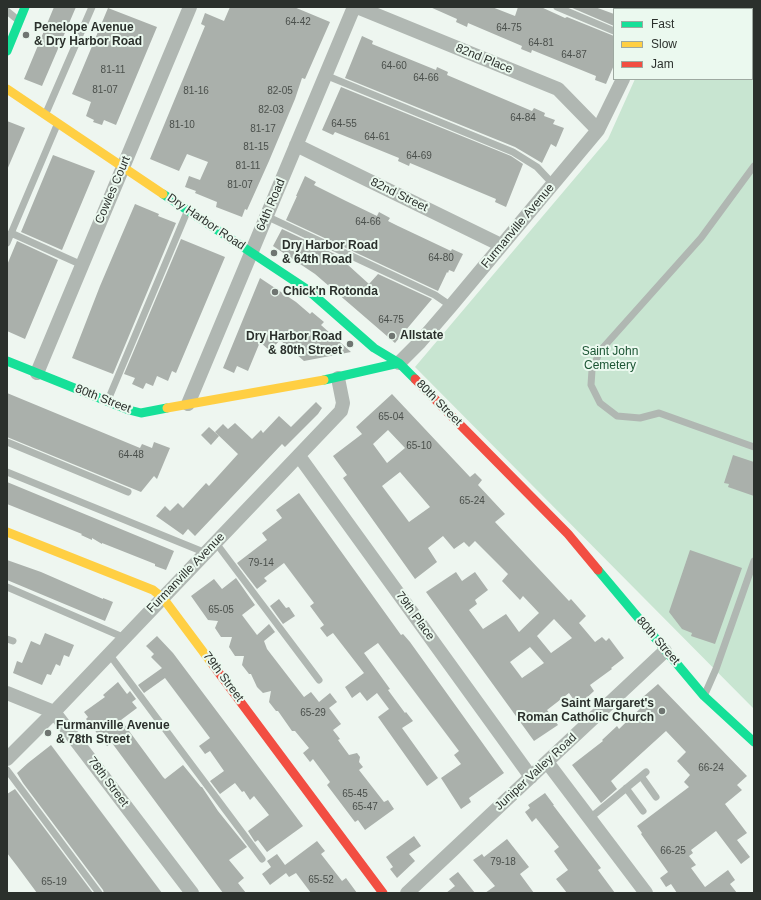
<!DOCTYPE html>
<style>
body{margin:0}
#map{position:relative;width:761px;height:900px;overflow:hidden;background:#eef6f0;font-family:Arial,sans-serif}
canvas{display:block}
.frame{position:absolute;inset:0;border:8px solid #2b302c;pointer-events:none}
.legend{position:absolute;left:613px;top:8px;width:140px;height:72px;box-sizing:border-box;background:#ebf9ef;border:1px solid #9ea9a1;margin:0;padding:5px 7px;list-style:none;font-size:12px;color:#2b302c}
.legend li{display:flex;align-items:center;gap:8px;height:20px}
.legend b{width:20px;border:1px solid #9ea9a1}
</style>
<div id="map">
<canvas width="761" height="900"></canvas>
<div class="frame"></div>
<ul class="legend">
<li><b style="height:5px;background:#16e098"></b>Fast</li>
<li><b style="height:5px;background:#ffcf43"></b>Slow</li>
<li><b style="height:5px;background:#f24e42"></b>Jam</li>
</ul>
</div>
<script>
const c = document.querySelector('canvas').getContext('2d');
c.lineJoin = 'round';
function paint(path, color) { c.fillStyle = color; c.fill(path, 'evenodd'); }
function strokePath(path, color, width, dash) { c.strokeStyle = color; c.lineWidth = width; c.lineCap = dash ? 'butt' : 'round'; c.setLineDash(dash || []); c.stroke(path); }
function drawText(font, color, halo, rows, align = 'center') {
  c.font = font + ' Arial,sans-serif'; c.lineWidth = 4; c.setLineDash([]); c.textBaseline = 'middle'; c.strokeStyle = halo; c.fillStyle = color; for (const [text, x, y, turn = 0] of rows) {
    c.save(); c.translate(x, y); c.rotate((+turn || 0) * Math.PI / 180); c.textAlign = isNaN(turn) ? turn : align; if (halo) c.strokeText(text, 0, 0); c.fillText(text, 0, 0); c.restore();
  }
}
paint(new Path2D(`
 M669 7H754V709L415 367 608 139 635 79H752V9H668Z`), '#c8e5d1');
paint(new Path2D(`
 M54 7H76L42 86 24 79Z
 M230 7H294L330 22 305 79 302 78 295 99 269 161 247 210 245 209 242 217 216 207 217 202 195 193 196 191 185 187 189 176 200 180 208 162 187 154 179 171 150 159 205 26 201 24 205 13 224 21Z
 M430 7H492L515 16 518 7H541L565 18 567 17 614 36V65L606 84 595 80 596 76 532 50 531 53 521 49 522 46 468 23 467 27 456 22 457 19Z
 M570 7H595L614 14V26Z
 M108 8 157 27 116 125 104 120 102 125 93 122 94 120 86 116 91 102 72 94Z
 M362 36 373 41 372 44 436 70 437 67 448 72 447 75 532 111 534 108 545 113 544 116 555 120 553 124 564 128 556 147 551 144 542 163 515 147 345 78Z
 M341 87 511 156 523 164 506 207 495 202 496 199 410 163 409 166 398 161 399 158 335 132 333 135 322 130Z
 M7 121 25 128 7 170Z
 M53 155 95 171 62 250 21 232Z
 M305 176 316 182 314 185 346 201 377 216 379 212 390 218 388 221 398 226 451 251 452 249 463 254 454 272 449 270 448 273 447 272 438 291 286 220 297 196H296Z
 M135 204 159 214 158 216 176 223 113 374 72 358 100 286Z
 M282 229 337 255 369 284 378 274 432 299 395 343 315 274 273 246Z
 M181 239 225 257 176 373 172 371 168 381 157 376 153 386 146 383 143 389 132 384 135 378 124 374Z
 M17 241 58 260 25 339 7 331V265Z
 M260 278 296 302 310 314 312 312 324 322 321 325 351 352 304 361 280 340 270 351 260 342 248 371 237 366 234 373 223 368Z
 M7 393 140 448 142 444 152 448 154 442 170 448 157 479 154 476 141 492 7 437Z
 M392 394 470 477 475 473 482 480 478 485 505 514 495 522 569 601 571 599 586 616 579 623 595 642 602 637 606 641 609 638 624 658 611 668 612 669 590 685 594 691 579 705 577 702 576 703 569 693 547 710 558 725 534 741 426 592 456 572 462 581 475 572 488 590 475 600 477 604 469 610 483 629 506 614 519 632 539 613 523 596 520 600 502 581 508 574 475 541 469 547 464 542 454 549 443 536 428 548 437 562 415 579 343 478 347 475 333 456 362 434 356 427ZM388 430 405 448 387 463 373 444ZM400 472 430 507 409 522 382 486ZM554 619 572 638 551 653 537 636ZM530 647 544 663 522 678 510 662Z
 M316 402 322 408 318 414 285 447 282 444 195 536 188 529 183 535 156 516 165 506 170 511 178 503 183 508 206 483 209 486 238 454 215 432 223 424 228 429 235 423 252 439 261 430 263 433 279 416 291 427Z
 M209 427 219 436 211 445 201 435Z
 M733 455 754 462V496L728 487 729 484 724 483Z
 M7 482 174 551 166 570 155 566V564L102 543V544L92 538V540L81 535 82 534 7 504Z
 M299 493 401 635 403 634 410 642 504 773 469 798 471 802 461 809 441 778 461 764 454 755 459 751 378 643 364 653 390 689 388 690 405 713 406 712 413 721 402 728 438 778 427 786 378 717 389 709 377 693 367 701 360 692 352 698 345 687 364 673 333 633 327 637 320 628 324 625 310 606 314 603 284 563 264 578 267 581 257 589 237 563 267 540 262 533 282 518 276 510Z
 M690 550 742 568 715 644 691 636 692 633 682 629 669 612Z
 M7 560 41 572 103 599V598L113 602 105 621 7 580Z
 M236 578 255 605 242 615 257 635 269 624 275 632 264 641 267 649 304 697 311 692 319 702 330 693 337 702 329 708 341 724 333 730 340 739 338 740 349 755 357 753 360 757 359 762 363 767 359 770 384 802 388 800 394 809 365 830 358 820 355 822 327 785 330 782 313 759 310 762 303 753 309 748 295 731H292L278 711H276L269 702 271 691 263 693 257 687 251 674H249L242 665 244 656H235L229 647 232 637H221L215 628 218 621 208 620 191 596 214 579 222 589Z
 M279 599 286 608 289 607 295 616 283 624 270 606Z
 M45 633 74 645 69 657 64 655 60 666 56 664 51 675 47 674 42 685 13 673 17 661 22 663 31 641 40 645Z
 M157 636 173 653 303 826 267 852 258 840 255 842 248 831 269 815 254 796 250 800 244 791 242 792 235 783 220 794 210 781 224 771 210 751 205 754 199 746 210 738 165 678 144 693 138 685 162 668 151 657 154 654 146 646Z
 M118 682 127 694 130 691 136 699 132 702 137 708 121 720 163 777 165 779 183 765 201 787H202L218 811 247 847 229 860 244 878 238 883 246 893H223L112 743 107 746 86 719 88 717 84 712 105 697 103 695Z
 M658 684 747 776 737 785 742 790 725 804 747 833 737 840 750 857 741 864 716 831 691 850 693 853 689 856 696 865 691 868 705 887 728 870 735 880 730 884 737 893H677L671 884 666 887 660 878 668 872 641 834 642 833 637 826 689 787 684 782 690 775 677 761 686 752 666 731 611 781 617 789 601 803 572 765 603 741 602 740 617 726 619 729 647 702 643 697Z
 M51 745 162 893H104L103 890 23 783 17 773 28 763Z
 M15 789 93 893H37L17 866 7 853V794Z
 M545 793 554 805H553L601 868 598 870 615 893H567L556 879 568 870 554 851 559 847 536 818 532 822 525 812 530 808 528 805Z
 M414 836 421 846 409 854 415 861 397 878 390 869 393 867 386 857Z
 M507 839 529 867 520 874 534 893H485L495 886 473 860 482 854 484 857Z
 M317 841 325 851 321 854 342 881 346 878 357 893H311L296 873 289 877 286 873 270 885 262 874 271 867 267 861 277 854 285 865Z
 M458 872 475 893H446L455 886 449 879Z`), '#aab0ab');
strokePath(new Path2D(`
 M557 7 614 31
 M7 11 18 20
 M325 75 513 152 537 167 553 184
 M46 113 92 7
 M754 166 701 238 600 351 592 370 591 385 600 403 617 416 640 418 659 413 754 447
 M266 216 435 295 451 306
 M11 233 82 265
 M7 243 57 125
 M108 400 187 212
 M7 442 128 492
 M7 472 206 553
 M216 543 319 680
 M7 587 125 638
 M7 639 13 641
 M109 654 262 859
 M705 694 716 669 754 561
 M7 770 99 893
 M641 776 656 797
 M626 788 643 811
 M590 818 646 772`), '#b0b7b2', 7);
strokePath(new Path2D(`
 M357 7 558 89 598 130
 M657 9 658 7
 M296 145 501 245
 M399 363 420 342 451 306 598 130 623 79
 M37 373 190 7
 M188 404 354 7
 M299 456 531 777
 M7 693 54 712 192 893
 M7 759 54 712 341 411 343 403 338 378
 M547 762 646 893
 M407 893 665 651`), '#b0b7b2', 14);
strokePath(new Path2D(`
 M7 51 25 7
 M163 194 308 290 374 348 399 363 415 379
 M7 361 129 410 141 413 167 408
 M324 380 399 363
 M598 570 704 696 754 742`), '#16e098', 9);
strokePath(new Path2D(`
 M7 89 163 194
 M167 408 324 380
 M7 532 153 590 163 598 213 665`), '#ffcf43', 9);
strokePath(new Path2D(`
 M415 379 568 534 598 570
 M213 665 383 893`), '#f24e42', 9);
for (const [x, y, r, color] of [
 [26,35,4,"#6f7571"],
 [274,253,4,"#6f7571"],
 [275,292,4,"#6f7571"],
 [392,336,4,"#6f7571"],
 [350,344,4,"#6f7571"],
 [662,711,4,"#6f7571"],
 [48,733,4,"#6f7571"]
]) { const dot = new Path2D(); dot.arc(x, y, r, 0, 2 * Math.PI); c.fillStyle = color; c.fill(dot); strokePath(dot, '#ebf9ef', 1.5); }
drawText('10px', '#4b504c', null, [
 ["64-42",298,22],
 ["64-75",509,28],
 ["64-81",541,43],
 ["64-87",574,55],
 ["64-60",394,66],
 ["81-11",113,70],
 ["64-66",426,78],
 ["81-07",105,90],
 ["81-16",196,91],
 ["82-05",280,91],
 ["82-03",271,110],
 ["64-84",523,118],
 ["64-55",344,124],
 ["81-10",182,125],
 ["81-17",263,129],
 ["64-61",377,137],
 ["81-15",256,147],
 ["64-69",419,156],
 ["81-11",248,166],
 ["81-07",240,185],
 ["64-66",368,222],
 ["64-80",441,258],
 ["64-75",391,320],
 ["65-04",391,417],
 ["65-10",419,446],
 ["64-48",131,455],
 ["65-24",472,501],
 ["79-14",261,563],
 ["65-05",221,610],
 ["65-29",313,713],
 ["66-24",711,768],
 ["65-45",355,794],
 ["65-47",365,807],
 ["66-25",673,851],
 ["79-18",503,862],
 ["65-52",321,880],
 ["65-19",54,882]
]);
drawText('bold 12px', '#2b302c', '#ebf9ef', [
 ["Penelope Avenue",34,28],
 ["& Dry Harbor Road",34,42],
 ["Dry Harbor Road",282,246],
 ["& 64th Road",282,260],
 ["Chick'n Rotonda",283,292],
 ["Allstate",400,336],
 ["Dry Harbor Road",342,337,"right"],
 ["& 80th Street",342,351,"right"],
 ["Saint Margaret's",654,704,"right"],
 ["Roman Catholic Church",654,718,"right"],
 ["Furmanville Avenue",56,726],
 ["& 78th Street",56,740]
], 'left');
drawText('12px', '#2b302c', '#ebf9ef', [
 ["82nd Place",484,59,22],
 ["Cowles Court",113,190,-67],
 ["82nd Street",399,195,26],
 ["64th Road",271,205,-67],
 ["Dry Harbor Road",206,222,34],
 ["Furmanville Avenue",518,226,-50],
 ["80th Street",103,399,21],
 ["80th Street",439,403,45],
 ["Furmanville Avenue",186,573,-46],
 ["79th Place",415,616,54],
 ["80th Street",658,641,49],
 ["79th Street",223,677,53],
 ["Juniper Valley Road",536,772,-43],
 ["78th Street",108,782,53]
]);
drawText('12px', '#1c5534', '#ebf9ef', [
 ["Saint John",610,352],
 ["Cemetery",610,366]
]);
</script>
